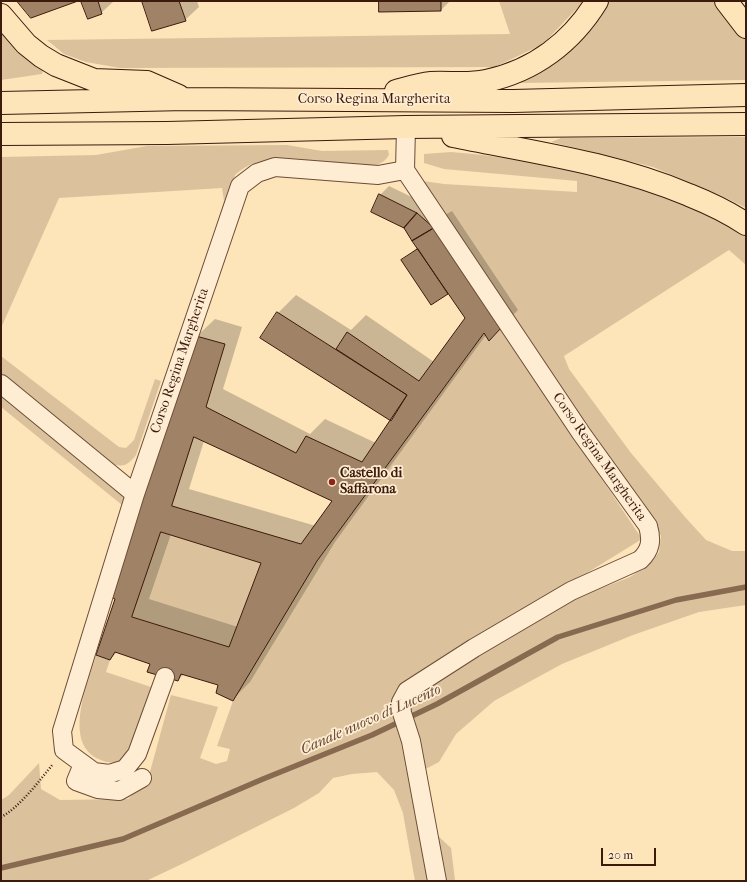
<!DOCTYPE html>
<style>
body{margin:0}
#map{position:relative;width:747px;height:882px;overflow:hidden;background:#fde4b9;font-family:"IM FELL French Canon",serif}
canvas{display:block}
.frame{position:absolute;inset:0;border:2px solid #3c1a0c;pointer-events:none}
.scale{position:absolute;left:601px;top:848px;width:55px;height:18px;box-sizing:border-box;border:2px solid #3c1a0c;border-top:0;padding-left:5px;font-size:12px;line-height:14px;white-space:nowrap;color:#3c1a0c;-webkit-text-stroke:3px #feedd2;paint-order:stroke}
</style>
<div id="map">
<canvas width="747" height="882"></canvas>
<div class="frame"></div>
<div class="scale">20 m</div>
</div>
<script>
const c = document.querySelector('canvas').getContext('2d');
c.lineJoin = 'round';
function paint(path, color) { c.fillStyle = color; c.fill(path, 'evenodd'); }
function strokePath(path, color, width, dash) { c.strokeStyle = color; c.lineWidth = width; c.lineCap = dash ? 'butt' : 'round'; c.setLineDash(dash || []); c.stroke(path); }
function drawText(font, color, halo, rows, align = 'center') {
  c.font = font + ' "IM FELL French Canon",serif'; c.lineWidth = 3.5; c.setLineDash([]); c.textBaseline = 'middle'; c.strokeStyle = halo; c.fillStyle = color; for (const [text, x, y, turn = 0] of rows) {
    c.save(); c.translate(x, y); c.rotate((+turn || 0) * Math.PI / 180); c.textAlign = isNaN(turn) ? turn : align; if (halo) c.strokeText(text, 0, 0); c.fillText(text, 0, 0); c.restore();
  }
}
paint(new Path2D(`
 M499 1H584L543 44 495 67 120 68 86 62 64 54 47 40 510 34Z
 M609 1H716L738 31 746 39V80L517 83 531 76 592 25Z
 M1 31 31 63 43 70 42 74 1 80Z
 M746 137V208L724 197 653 167 551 142 561 138Z
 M287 145 322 151 388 150 389 155C376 179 321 161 299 159 290 158 268 160 259 162 249 164 242 169 235 175L206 269 203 268 224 201 222 188 59 198 1 328V157L96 155 147 146Z
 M451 152C529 158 605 175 678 202 701 211 727 220 746 236V265L729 250 564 356 569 369 631 453 685 517 706 540 732 551H746V605L699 612 633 635 562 664 494 701 456 734 439 762 412 776 420 819 451 848 455 880 454 881H415L403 813 394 790 377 772 352 774 333 778 319 793 294 808 184 863 146 881H1V800L9 795 39 763 41 789 60 800 128 799 148 779 171 695 218 707 200 758 216 764 227 761 230 749 217 746 233 701 241 685 317 561 484 333 489 341 501 328 642 539 431 669 556 607 579 597 630 577 649 564 659 552 661 536 653 522 587 431 423 181 444 184 577 192V181L444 169 424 163V154Z
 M1 356 119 447 126 448 134 440 155 379 161 381 136 455C127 466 124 467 110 464L1 375Z
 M1 392 125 493 122 505 1 407Z
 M161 532 261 563 229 647 132 617Z
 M96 655 110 660 106 672 151 687 129 755C120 762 112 765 101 760 61 745 88 683 96 655Z`), '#dcc29c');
paint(new Path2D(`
 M82 1H114L101 13Z
 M143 1H197L199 7 185 20Z
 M380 1H450L441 10Z
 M389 186 426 204 441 217 452 211 518 310 489 339 486 335 335 542 250 682 233 699 219 685 184 674 178 680 151 663 117 652 110 659 197 336 215 319 242 327 223 389 310 434 325 419 376 443 392 420 278 313 296 295 351 330 366 315 434 362 466 318 448 292 447 293 402 260 418 247 380 195ZM204 441 334 501 316 526 189 489ZM171 534 262 562 238 627 149 599Z`), '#0003');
strokePath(new Path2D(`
 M1 868 123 839 263 779 372 735 437 704 558 637 676 600 746 587`), '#886a50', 5.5);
const building = new Path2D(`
 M17 1H78L31 18Z
 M81 1H98L102 14 88 19Z
 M142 1H179L186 21 152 31Z
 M379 1H441V11L379 12Z
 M379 194 417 213 404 228 371 212Z
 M417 213 434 228 412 241 404 228Z
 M434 228 501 328 489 341 484 333 317 561 233 701 216 693 218 685 181 674 178 681 147 672 150 664 115 652 110 660 96 655 115 599 109 596 196 336 225 344 206 407 296 453 306 436 362 462 407 395 336 349 347 332 419 381 465 318 412 241ZM194 437 332 501 301 544 172 506ZM161 532 261 563 229 647 132 617Z
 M418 249 448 294 431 305 401 260Z
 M277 312 407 395 391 421 260 338Z`);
paint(building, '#a08366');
strokePath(building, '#3c1a0c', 1);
const street = new Path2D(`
 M406 127 405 170 581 433 648 526C652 540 651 550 640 560L571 591 474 648 407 691 401 702 402 713 411 741 437 881
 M1 384 135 494
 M165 677 137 754 125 769 109 774 94 772 64 750 62 731 135 494 240 186 257 173 275 167 378 175 405 170
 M83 764 76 781 98 789 119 791 142 778`);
const primary = new Path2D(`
 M726 1 746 27
 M1 15 26 44 41 56 56 65 94 80 147 82 179 96
 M396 91C407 88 420 84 431 83 449 82 469 85 486 81 534 71 572 42 597 1
 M1 103 186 99 513 101 746 95
 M1 134 167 133 406 127 746 124
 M453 136C532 152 614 163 689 195 709 203 728 212 746 224`);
strokePath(street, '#6c4c37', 20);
strokePath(primary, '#3c1a0c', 24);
strokePath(new Path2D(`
 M1 817C19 808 40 780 53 764`), '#3c1a0c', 2.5, [1, 2]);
strokePath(street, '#feedd2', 18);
strokePath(primary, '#fde4b9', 22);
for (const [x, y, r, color] of [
 [332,482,4,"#8f2418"]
]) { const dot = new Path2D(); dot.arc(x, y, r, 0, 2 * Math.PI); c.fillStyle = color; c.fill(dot); strokePath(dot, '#feedd2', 1.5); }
drawText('14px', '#3c1a0c', '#feedd2', [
 ["Corso Regina Margherita",374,100],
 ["Corso Regina Margherita",180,361,-71],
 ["Corso Regina Margherita",599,457,55]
]);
drawText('bold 14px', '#3c1a0c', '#feedd2', [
 ["Castello di",340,474],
 ["Saffarona",340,490]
], 'left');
drawText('italic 15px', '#684934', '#feedd2', [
 ["Canale nuovo di Lucento",371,720,-24]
]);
</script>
